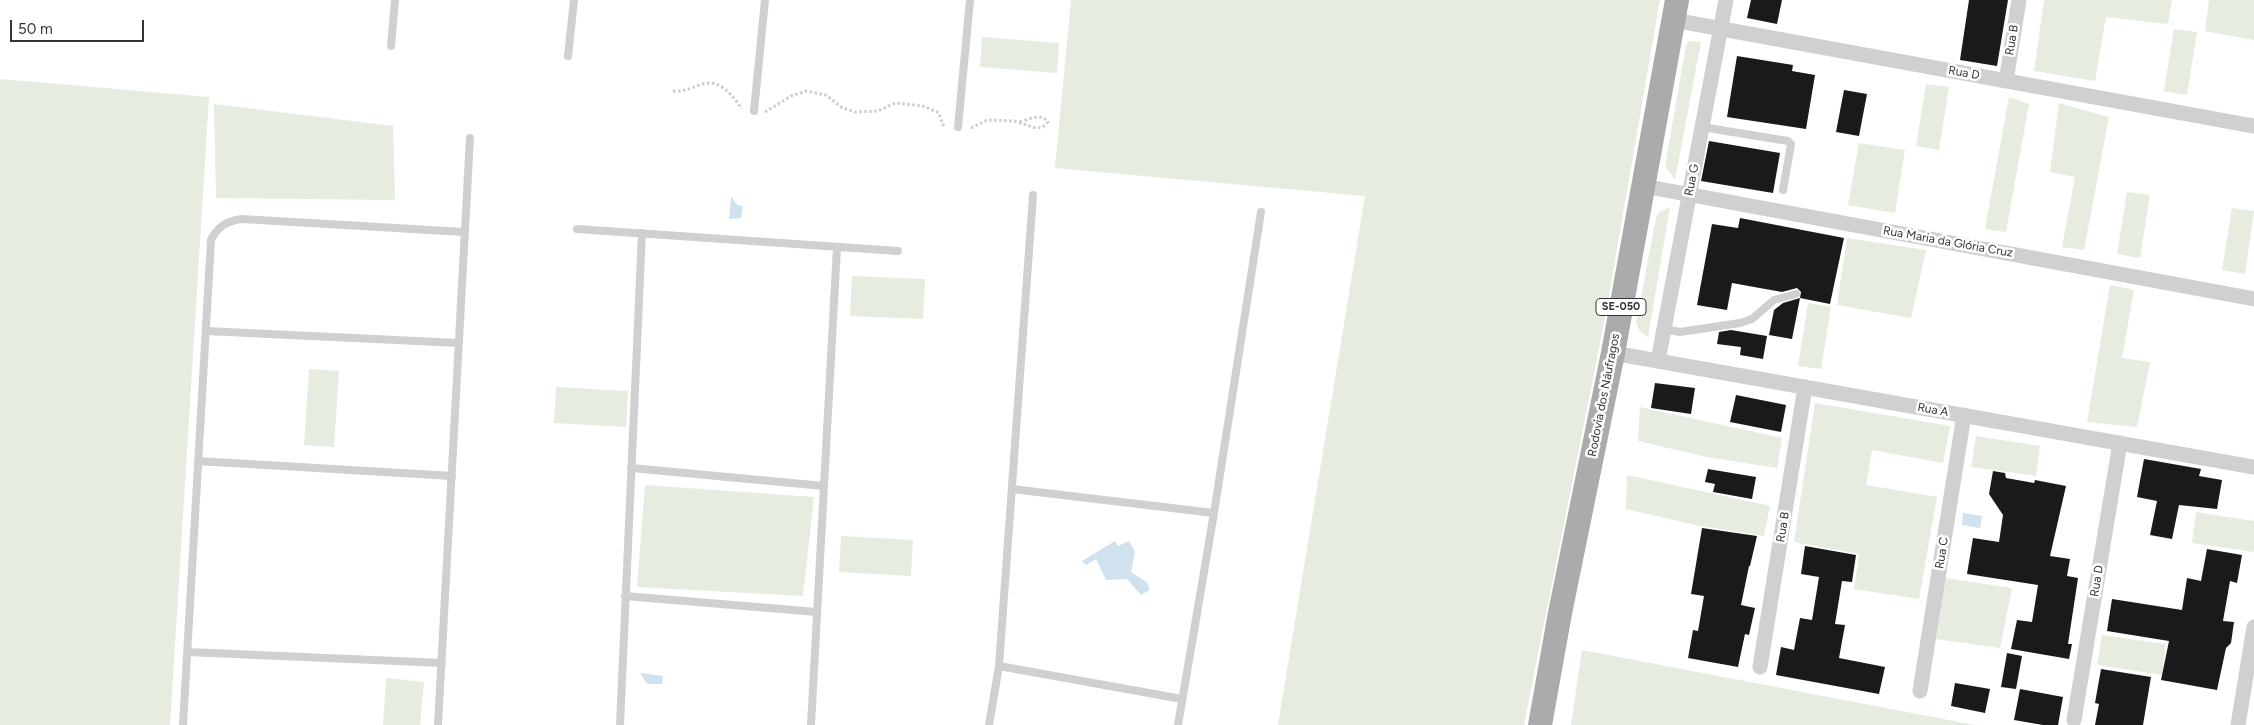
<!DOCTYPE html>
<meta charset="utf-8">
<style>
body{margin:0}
#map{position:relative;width:2254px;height:725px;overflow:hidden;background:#fff;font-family:Figtree,sans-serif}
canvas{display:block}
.scale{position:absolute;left:10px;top:20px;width:134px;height:22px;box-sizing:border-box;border:2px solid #333;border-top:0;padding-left:6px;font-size:15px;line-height:18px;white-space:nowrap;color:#333;-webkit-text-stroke:4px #fff;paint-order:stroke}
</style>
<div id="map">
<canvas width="2254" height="725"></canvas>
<div class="scale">50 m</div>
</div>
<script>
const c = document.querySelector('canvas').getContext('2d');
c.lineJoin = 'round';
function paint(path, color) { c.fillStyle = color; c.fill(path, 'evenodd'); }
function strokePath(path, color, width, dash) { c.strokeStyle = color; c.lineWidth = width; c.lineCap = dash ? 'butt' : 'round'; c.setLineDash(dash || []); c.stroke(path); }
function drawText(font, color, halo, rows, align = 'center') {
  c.font = font + ' Figtree,sans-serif'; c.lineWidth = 5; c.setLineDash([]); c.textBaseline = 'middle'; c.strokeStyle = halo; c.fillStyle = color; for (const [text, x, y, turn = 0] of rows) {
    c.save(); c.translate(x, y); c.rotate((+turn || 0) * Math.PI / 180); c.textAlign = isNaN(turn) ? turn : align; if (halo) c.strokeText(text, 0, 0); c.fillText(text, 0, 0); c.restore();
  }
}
paint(new Path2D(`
 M1071 0H1660L1605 318 1524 725H1278L1365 196 1055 168Z
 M2044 0H2172L2168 24 2106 17 2095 81 2034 71Z
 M2209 0H2254V40L2205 31Z
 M2174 29 2197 32 2187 95 2164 91Z
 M982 37 1059 43 1057 73 980 67Z
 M1690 41 1701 42 1675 180 1665 166 1686 45Z
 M0 79 209 97 170 725H0Z
 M1926 84 1949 87 1939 150 1916 146Z
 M2009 97 2029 104 2006 232 1985 229Z
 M2059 103 2109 117 2084 250 2062 247 2075 177 2050 172Z
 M214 104 393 126 395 200 216 198Z
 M1859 143 1905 150 1895 213 1848 205Z
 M2127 192 2150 195 2140 258 2117 254Z
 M1670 207 1648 337 1640 331 1636 323 1656 219 1658 213Z
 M2232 208 2254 211 2245 274 2222 270Z
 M1847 238 1926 250 1911 318 1837 305Z
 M852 276 925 279 923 319 850 316Z
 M2110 285 2134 290 2122 358 2150 362 2137 427 2087 422Z
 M1808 303 1831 307 1821 369 1798 366Z
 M309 369 339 371 334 447 304 445Z
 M556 387 628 391 626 427 554 423Z
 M1815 403 1950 426 1943 463 1872 450 1866 485 1937 497 1919 599 1854 589 1859 554 1794 542Z
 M1640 407 1782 438 1777 468 1707 457 1638 441Z
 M1976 436 2040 446 2036 476 1971 467Z
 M1627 475 1770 506 1764 536 1695 525 1626 509Z
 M645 485 814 497 803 596 637 587Z
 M2196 512 2254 521V552L2192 543Z
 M841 536 913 540 911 576 839 572Z
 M1945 578 2012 588 2000 648 1936 639Z
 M2102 635 2166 644 2162 675 2097 665Z
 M1582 650 1975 725H1571Z
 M386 678 424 682 420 725H383Z`), '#e6ecdf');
paint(new Path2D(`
 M731 196 737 205 743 206 741 218 729 219Z
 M1963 513 1982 516 1980 528 1962 525Z
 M1115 541 1118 546 1129 541 1135 552 1131 572 1147 582 1150 590 1141 595 1127 579 1106 580 1096 559 1086 565 1082 561Z
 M640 673 663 676 662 684H647Z`), '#cfe2ee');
paint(new Path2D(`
 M1751 0H1782L1777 24 1747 18Z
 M1969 0H2008L1997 66 1960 60Z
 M1737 56 1793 65 1792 71 1815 75 1806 129 1727 117Z
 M1844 90 1867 94 1859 136 1836 132Z
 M1709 141 1780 153 1773 193 1701 181Z
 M1740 218 1844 238 1830 304 1800 298 1801 292 1797 288 1782 292 1732 283 1727 310 1697 305 1712 224 1738 228Z
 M1800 298 1792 339 1769 335 1774 310 1783 303Z
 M1731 330 1767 336 1763 359 1740 355 1741 347 1717 344 1719 332Z
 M1655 383 1695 388 1691 414 1651 408Z
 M1736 395 1786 405 1781 432 1730 422Z
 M2144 459 2201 469 2199 476 2222 480 2217 509 2179 505 2172 539 2150 535 2157 501 2137 497Z
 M1708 469 1756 477 1752 499 1713 492 1715 484 1705 482Z
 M1993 471 2005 473 2006 478 2034 483 2035 480 2066 486 2050 556 2070 559 2067 576 2078 578 2068 644H2072L2069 659 2011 649 2017 620 2032 622 2038 585 1967 574 1973 538 1999 542 2003 515 1989 494Z
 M1702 528 1757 536 1750 566H1749L1741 605 1755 608 1749 635 1745 634 1738 667 1688 658 1693 630 1698 631 1704 596 1691 594Z
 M1805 546 1856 555 1852 582 1842 581 1835 624 1845 625 1839 658 1885 667 1879 694 1776 675 1781 647 1794 650 1800 618 1812 620 1819 577 1801 574Z
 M2207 549 2242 555 2237 583 2230 581 2223 621 2234 622 2231 643 2226 648 2217 690 2161 680 2169 641 2107 631 2112 599 2182 610 2187 578 2201 581Z
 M2007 653 2022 656 2016 689 2001 687Z
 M2101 669 2151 677 2143 725H2095L2099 704 2095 703Z
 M1955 683 1990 689 1985 713 1951 706Z
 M2020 689 2063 697 2058 725H2043L2014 720Z`), '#1a1a1a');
strokePath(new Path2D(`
 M673 91C684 92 690 88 700 85 719 77 732 95 742 109
 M765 112 791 96 806 91 826 95 841 107 855 112 878 111 895 103 923 106 939 113 943 125H947
 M971 128 987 120 1014 121 1036 128 1043 127 1048 122C1040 112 1029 120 1019 122`), '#cdcdcd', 3, [2.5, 2.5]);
strokePath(new Path2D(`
 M391 46 395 0
 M568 56 574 0
 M754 111 765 0
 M958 127 970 0
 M1702 127 1788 141 1791 144 1790 150 1783 190
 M577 229 898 251
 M1664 329 1680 332 1740 323 1752 319 1774 300 1796 294
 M206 331 459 343
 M198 461 452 476
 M631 468 824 486
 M1012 489 1214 513
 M625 596 817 612
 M188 652 442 663
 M999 666 1182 699
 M183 725 211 240C218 226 227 221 242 219L464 232
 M438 725 470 138
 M620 725 642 233
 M811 725 837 247
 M989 725 999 666 1033 195
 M1178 725 1214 513 1261 212`), '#d0d0d0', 8);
strokePath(new Path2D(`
 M1673 20 2254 126
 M2006 81 2019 0
 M1643 186 2254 299
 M1613 353 2254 467
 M1658 361 1726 0
 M1760 667 1805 387
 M1920 691 1964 415
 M2074 720 2120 443
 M2238 725 2254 627`), '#d0d0d0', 15);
strokePath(new Path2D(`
 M1540 725 1560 613 1613 353 1677 0`), '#ababab', 24);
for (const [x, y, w] of [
 [1621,307,50]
]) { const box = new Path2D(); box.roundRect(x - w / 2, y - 8.5, w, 17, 4); c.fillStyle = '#fff'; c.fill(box); strokePath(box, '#333', 1); }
drawText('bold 11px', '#333', null, [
 ["SE-050",1621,307]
]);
drawText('12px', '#333', '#fff', [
 ["Rua B",2012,40,-81],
 ["Rua D",1964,73,10],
 ["Rua G",1692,180,-79],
 ["Rua Maria da Glória Cruz",1948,242,10],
 ["Rodovia dos Náufragos",1604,395,-79],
 ["Rua A",1933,410,10],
 ["Rua B",1783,527,-81],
 ["Rua C",1942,553,-81],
 ["Rua D",2097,581,-81]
]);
</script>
